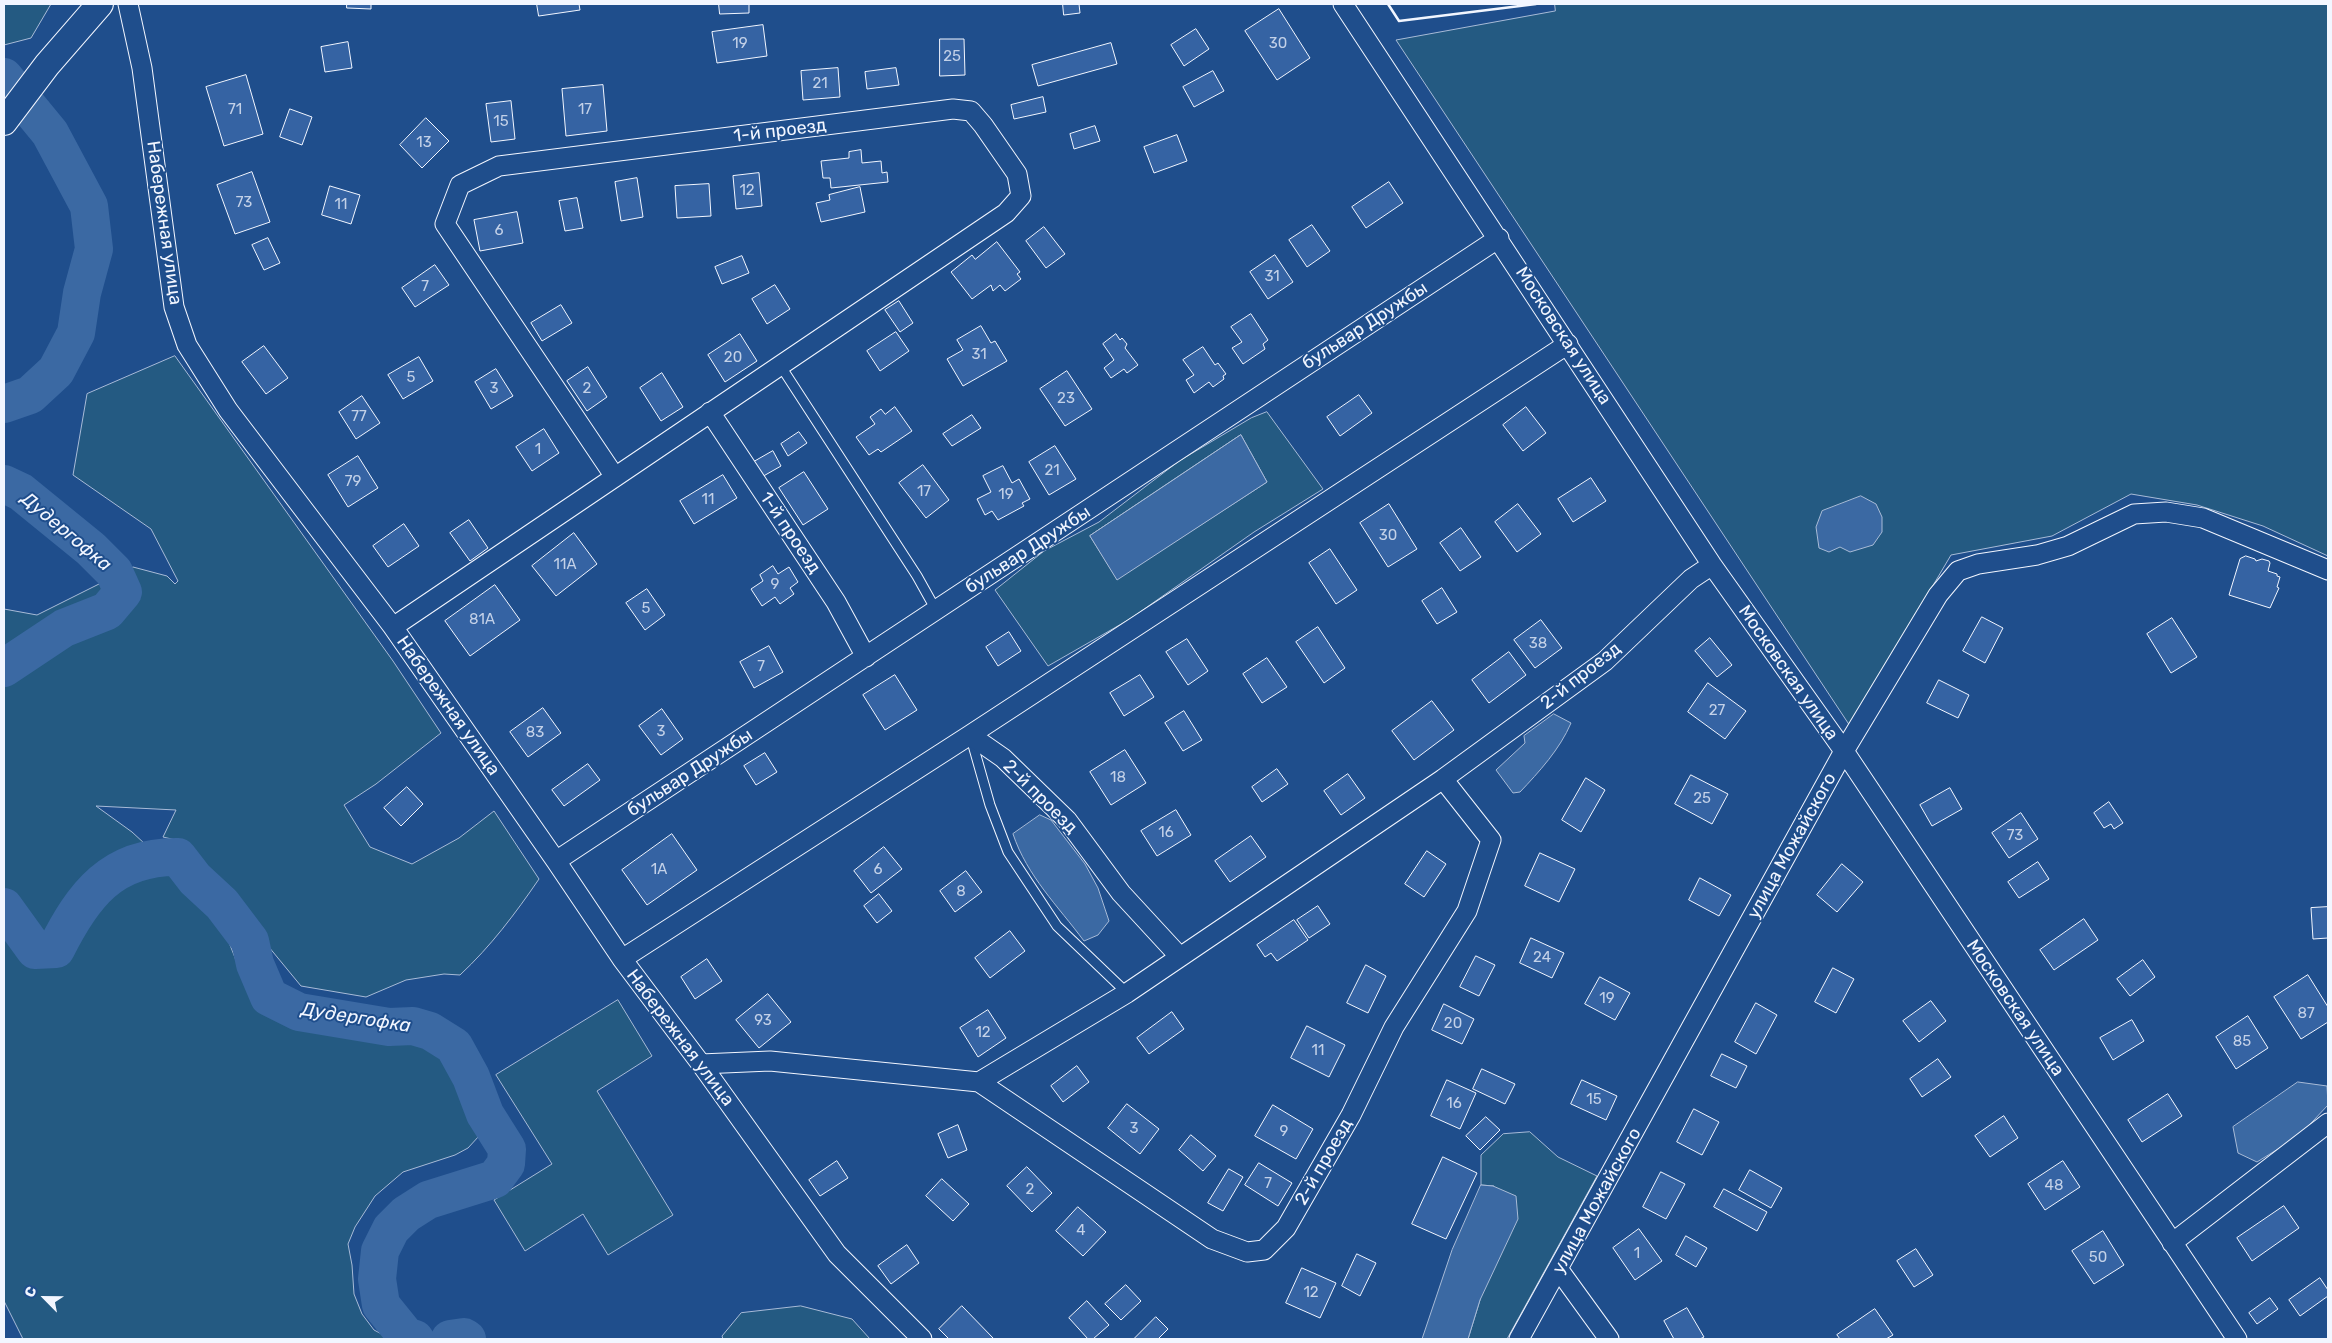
<!DOCTYPE html>
<meta charset="utf-8">
<style>
body{margin:0}
#map{position:relative;width:2332px;height:1343px;overflow:hidden;background:#1f4e8c;font-family:Rubik,sans-serif}
canvas{display:block}
.frame{position:absolute;inset:0;border:5px solid #f2f6ff;pointer-events:none}
.north{position:absolute;left:20px;top:1273px;width:50px;height:50px;-webkit-text-stroke:4px #1f4e8c;paint-order:stroke;rotate:293deg;font-size:14px;font-weight:700;line-height:20px;text-align:center;color:#f2f6ff}
.north::after{content:'';display:block;margin:auto;width:18px;height:22px;background:#f2f6ff;clip-path:polygon(50% 0,100% 100%,50% 72%,0 100%)}
</style>
<div id="map">
<canvas width="2332" height="1343"></canvas>
<div class="frame"></div>
<div class="north">С</div>
</div>
<script>
const c = document.querySelector('canvas').getContext('2d');
c.lineJoin = 'round';
function paint(path, color) { c.fillStyle = color; c.fill(path, 'evenodd'); }
function strokePath(path, color, width, dash) { c.strokeStyle = color; c.lineWidth = width; c.lineCap = dash ? 'butt' : 'round'; c.setLineDash(dash || []); c.stroke(path); }
function drawText(font, color, halo, rows, align = 'center') {
  c.font = font + ' Rubik,sans-serif'; c.lineWidth = 4; c.setLineDash([]); c.textBaseline = 'middle'; c.strokeStyle = halo; c.fillStyle = color; for (const [text, x, y, turn = 0] of rows) {
    c.save(); c.translate(x, y); c.rotate((+turn || 0) * Math.PI / 180); c.textAlign = isNaN(turn) ? turn : align; if (halo) c.strokeText(text, 0, 0); c.fillText(text, 0, 0); c.restore();
  }
}
const green = new Path2D(`
 M4 4H51L31 38 4 45Z
 M1555 4H2328V556L2263 526 2197 505 2131 494 2052 536 1951 555 1850 726 1396 40 1555 11Z
 M175 356 393 661 441 733 376 784 344 805 370 847 412 864 459 838 494 811 539 879C515 914 491 946 460 975L444 974 406 980 366 997 301 986 245 918 221 884 200 863 188 843 163 837 176 810 96 806 132 832 170 867 191 896 226 928 230 945 249 993 257 1004 270 1012 306 1023 341 1027 384 1038 425 1040 440 1049 452 1070 462 1101 479 1136 468 1148 455 1155 403 1172 375 1196 355 1227 348 1244 352 1265 354 1294 362 1314 374 1330 391 1339H23L4 1301V609L37 615 133 567 167 576 175 584 178 581 151 529 73 475 87 394Z
 M1267 412 1323 489 1254 532 1130 619 1048 666 995 590 1044 551 1099 522 1179 461 1251 418ZM1241 435 1267 482 1117 579 1090 536Z
 M618 1000 652 1056 597 1091 673 1215 608 1255 583 1214 525 1251 494 1200 552 1164 496 1075Z
 M1530 1132 1558 1157 1597 1176 1507 1339H1468L1480 1300 1494 1186 1481 1185V1155L1503 1134Z
 M801 1306 852 1319 870 1339H723L722 1336 741 1313Z`);
paint(green, '#245a82');
strokePath(green, '#a8bbd7', 1);
const water = new Path2D(`
 M1241 435 1267 482 1117 580 1090 536Z
 M1861 496 1876 504 1882 517V532L1873 545 1850 552 1840 547 1829 552 1819 548 1816 527 1822 511Z
 M1554 714 1571 723C1560 749 1539 772 1520 792L1513 793 1496 770 1525 743 1524 736Z
 M1040 815 1051 820 1085 864 1098 888 1109 921 1098 935 1084 941C1058 906 1027 876 1013 834Z
 M2298 1082 2327 1086 2328 1105 2299 1136 2257 1162 2238 1153 2233 1127Z
 M1481 1185 1493 1186 1516 1196 1518 1219 1480 1300 1468 1339H1422L1452 1250Z`);
paint(water, '#3b69a3');
strokePath(water, '#a8bbd7', 1);
strokePath(new Path2D(`
 M4 77 50 133 89 206 94 249 82 293 76 333 56 371 30 395 4 404
 M4 484 21 492 91 549 114 572 123 592 107 611 64 628 4 668
 M4 907 35 950 56 949C83 895 112 856 178 857L195 879 222 904 250 941 255 964 269 997 299 1012 389 1027 413 1026 430 1031 454 1046 471 1077 485 1114 507 1149 506 1164 495 1179 428 1200 406 1214 391 1229 380 1251 377 1279 381 1305 406 1336 415 1339
 M450 1339 464 1337 467 1339`), '#3b69a3', 38);
const building = new Path2D(`
 M347 4H371V9L347 8Z
 M537 4H579L580 10 539 16Z
 M719 4H749V13L720 14Z
 M1063 4H1079L1080 13 1064 15Z
 M1279 9 1310 58 1277 80 1245 31Z
 M763 25 767 56 717 63 712 32Z
 M1196 29 1209 49 1184 66 1171 45Z
 M940 39H964L965 75 940 76Z
 M348 42 352 68 325 72 321 47Z
 M1111 43 1117 64 1038 86 1032 65Z
 M838 68 840 97 803 100 801 71Z
 M896 68 899 85 867 89 865 72Z
 M1213 71 1224 91 1194 107 1183 87Z
 M246 75 263 134 224 146 206 87Z
 M603 85 607 131 566 136 562 89Z
 M1043 97 1046 112 1014 119 1011 105Z
 M511 101 515 139 491 142 486 104Z
 M290 109 312 117 302 145 280 137Z
 M426 118 449 141 422 168 400 145Z
 M1095 126 1100 141 1074 149 1070 134Z
 M1177 135 1187 161 1154 173 1144 147Z
 M861 150 862 163 881 161 882 173 887 172 888 182 831 188 830 178H823L821 161 849 158V152Z
 M252 172 270 222 235 234 217 185Z
 M759 173 762 206 736 209 733 176Z
 M637 178 643 217 621 221 615 182Z
 M1389 182 1403 203 1366 228 1352 207Z
 M709 184 711 216 677 218 675 186Z
 M330 186 360 195 351 224 322 215Z
 M860 187 865 212 821 222 816 203 830 200 829 195Z
 M577 198 583 228 565 231 559 201Z
 M517 212 523 243 480 251 474 220Z
 M1312 225 1330 251 1307 267 1289 240Z
 M1044 227 1065 254 1046 268 1026 241Z
 M268 238 280 263 264 270 252 245Z
 M997 242 1020 272 1017 274 1021 279 1005 291 1000 285 993 291 991 285 972 299 951 272 972 255 975 259Z
 M1275 255 1293 282 1268 299 1250 272Z
 M742 256 749 273 722 284 715 267Z
 M435 265 449 285 415 307 402 288Z
 M775 285 790 309 767 324 752 299Z
 M899 301 913 323 900 332 885 310Z
 M561 305 572 323 542 341 531 323Z
 M1251 314 1268 340 1263 344 1265 349 1243 364 1232 348 1242 342 1231 327Z
 M981 326 991 343 995 341 1007 361 963 386 947 359 963 350 957 340Z
 M896 332 909 351 880 371 867 351Z
 M740 334 757 361 725 382 708 355Z
 M1116 334 1120 340 1122 338 1127 344 1125 348 1138 365 1127 373 1124 369 1111 378 1104 368 1114 360 1103 344Z
 M264 346 288 378 266 394 242 362Z
 M1203 347 1215 365 1218 363 1226 374 1223 376 1224 379 1213 387 1209 382 1194 393 1186 380 1194 375 1183 360Z
 M419 357 433 381 403 399 388 375Z
 M588 367 607 397 587 411 567 381Z
 M496 369 513 396 491 409 475 382Z
 M1067 371 1092 409 1065 426 1040 389Z
 M662 373 683 407 661 421 640 388Z
 M1359 395 1372 413 1340 436 1327 417Z
 M362 396 380 423 356 439 339 412Z
 M895 407 912 431 881 452 878 449 869 455 856 437 875 424 870 417 881 409 885 414Z
 M1526 407 1546 433 1523 451 1503 425Z
 M972 415 981 428 952 446 943 434Z
 M544 429 559 453 532 471 516 447Z
 M799 432 807 443 788 456 781 444Z
 M1055 446 1076 479 1049 495 1029 462Z
 M773 451 781 466 760 478 752 463Z
 M358 456 378 488 348 507 328 475Z
 M923 465 949 500 926 518 899 483Z
 M1003 466 1012 483 1019 479 1030 499 1022 503 1024 506 998 520 992 511 985 515 977 499 991 492 983 476Z
 M804 472 828 509 803 525 779 488Z
 M723 475 737 498 694 524 680 501Z
 M1591 478 1606 501 1573 522 1558 499Z
 M1389 504 1417 549 1388 567 1360 523Z
 M1518 504 1541 534 1517 552 1495 522Z
 M469 520 488 548 470 561 450 533Z
 M404 524 419 546 388 567 373 546Z
 M1461 528 1481 557 1460 571 1440 543Z
 M574 533 597 564 556 596 532 566Z
 M1330 549 1357 590 1336 604 1309 563Z
 M2246 556 2255 559 2256 561 2262 559 2269 561 2270 563 2268 571 2277 574V576L2280 577 2277 587 2279 588 2270 608 2229 595 2240 559Z
 M773 566 778 574 789 567 798 582 790 588 794 594 780 604 775 597 762 606 751 589 763 581 760 575Z
 M495 585 520 620 470 656 445 621Z
 M1442 588 1457 612 1437 624 1422 601Z
 M647 589 665 615 645 630 626 603Z
 M1982 617 2003 628 1985 663 1963 651Z
 M2172 618 2197 657 2171 673 2147 634Z
 M1541 620 1562 648 1535 668 1514 640Z
 M1318 627 1345 668 1324 683 1296 642Z
 M1009 632 1021 651 998 666 986 647Z
 M1710 638 1732 665 1717 677 1695 651Z
 M1187 639 1208 671 1188 685 1166 652Z
 M769 646 783 672 754 688 740 662Z
 M1509 652 1526 675 1489 703 1472 680Z
 M1267 658 1287 687 1262 703 1243 674Z
 M895 675 917 710 885 730 863 695Z
 M1140 675 1154 697 1124 716 1110 693Z
 M1939 680 1969 695 1958 718 1927 703Z
 M1708 683 1746 711 1725 739 1688 712Z
 M1432 701 1454 730 1414 760 1392 731Z
 M543 708 561 733 528 757 510 732Z
 M662 709 683 739 661 755 639 726Z
 M1184 711 1202 740 1183 751 1165 723Z
 M1125 750 1146 783 1111 805 1090 772Z
 M765 753 777 772 756 785 744 766Z
 M588 764 600 780 564 806 552 790Z
 M1277 769 1288 784 1262 802 1252 787Z
 M1348 774 1365 798 1341 815 1324 791Z
 M1691 775 1728 794 1712 824 1675 804Z
 M1586 778 1605 790 1581 832 1562 820Z
 M407 787 423 804 401 826 384 808Z
 M1950 788 1962 809 1932 826 1920 805Z
 M2109 802 2123 823 2114 829 2111 824 2104 828 2094 813Z
 M1176 810 1191 835 1157 856 1141 831Z
 M2021 813 2038 839 2009 858 1992 833Z
 M672 834 697 870 647 905 622 870Z
 M1251 836 1266 857 1230 882 1215 861Z
 M884 847 902 869 871 893 854 871Z
 M1427 851 1446 864 1424 897 1405 884Z
 M1540 853 1575 869 1559 902 1525 886Z
 M2038 862 2049 879 2019 898 2008 882Z
 M1842 864 1863 882 1837 912 1817 895Z
 M966 871 982 892 955 912 940 891Z
 M1700 878 1731 895 1719 916 1689 900Z
 M879 894 892 911 877 923 864 906Z
 M1318 906 1330 924 1309 938 1297 920Z
 M2328 907V938L2313 939 2311 908Z
 M2084 919 2098 940 2054 970 2040 950Z
 M1294 920 1308 940 1277 961 1271 953 1265 957 1257 945Z
 M1010 931 1025 951 990 978 975 958Z
 M1531 938 1564 953 1552 978 1520 963Z
 M1476 956 1495 965 1479 996 1460 987Z
 M707 959 722 981 695 999 681 977Z
 M2143 960 2155 977 2130 996 2117 979Z
 M1366 965 1386 976 1368 1013 1347 1003Z
 M1833 968 1854 979 1836 1013 1815 1002Z
 M2308 975 2328 1007V1022L2301 1039 2274 997Z
 M1600 977 1630 993 1615 1020 1585 1004Z
 M768 994 791 1022 759 1048 736 1020Z
 M1931 1001 1946 1021 1919 1042 1903 1021Z
 M1756 1003 1777 1015 1756 1054 1735 1042Z
 M1444 1004 1474 1019 1462 1044 1432 1030Z
 M988 1010 1006 1038 978 1057 960 1028Z
 M1172 1012 1184 1029 1149 1054 1137 1038Z
 M2248 1016 2268 1048 2236 1069 2216 1037Z
 M2132 1020 2144 1041 2113 1060 2100 1038Z
 M1307 1026 1345 1045 1329 1077 1291 1058Z
 M1722 1054 1747 1066 1736 1088 1711 1076Z
 M1938 1059 1951 1077 1922 1097 1910 1079Z
 M1077 1066 1089 1082 1063 1102 1051 1086Z
 M1482 1069 1515 1084 1505 1104 1473 1089Z
 M1447 1080 1476 1093 1460 1129 1431 1116Z
 M1582 1080 1617 1096 1606 1120 1571 1104Z
 M2168 1094 2182 1116 2142 1142 2128 1120Z
 M1127 1104 1159 1129 1140 1154 1108 1128Z
 M1273 1105 1313 1129 1296 1159 1255 1136Z
 M1694 1109 1719 1122 1702 1155 1677 1142Z
 M2004 1116 2018 1138 1990 1157 1975 1136Z
 M1486 1117 1500 1130 1480 1150 1466 1136Z
 M958 1125 967 1150 948 1158 938 1134Z
 M1191 1135 1216 1156 1203 1171 1179 1150Z
 M1443 1157 1477 1173 1446 1239 1412 1224Z
 M837 1161 848 1178 820 1196 809 1180Z
 M2063 1161 2080 1187 2045 1210 2028 1184Z
 M1259 1163 1292 1183 1278 1206 1245 1185Z
 M1027 1167 1052 1193 1032 1212 1007 1186Z
 M1229 1169 1243 1177 1223 1211 1208 1203Z
 M1750 1170 1782 1188 1771 1208 1739 1190Z
 M1661 1172 1685 1184 1666 1219 1643 1207Z
 M942 1179 969 1204 953 1221 926 1196Z
 M1724 1189 1767 1212 1757 1231 1714 1207Z
 M2284 1206 2299 1228 2252 1261 2237 1238Z
 M1078 1207 1106 1232 1083 1256 1056 1231Z
 M1639 1229 1662 1261 1635 1280 1613 1248Z
 M2103 1231 2124 1265 2094 1284 2072 1251Z
 M1686 1236 1707 1248 1696 1267 1676 1255Z
 M907 1245 919 1263 891 1284 878 1266Z
 M1916 1249 1933 1275 1914 1287 1897 1261Z
 M1357 1254 1376 1263 1360 1296 1342 1286Z
 M1302 1268 1336 1283 1320 1318 1286 1303Z
 M2320 1278 2328 1290V1296L2300 1316 2289 1300Z
 M1126 1285 1141 1301 1121 1320 1105 1304Z
 M2270 1298 2278 1309 2257 1324 2249 1313Z
 M1087 1301 1109 1325 1093 1339H1088L1069 1318Z
 M962 1306 994 1339H949L939 1329Z
 M1687 1308 1704 1337 1700 1339H1674L1664 1321Z
 M1875 1309 1893 1335 1886 1339H1840L1837 1335Z
 M1156 1317 1168 1329 1158 1339H1134Z`);
paint(building, '#3563a3');
strokePath(building, '#f2f6ff', 1);
const lane = new Path2D(`
 M780 365 917 576 936 610
 M971 738 990 805 1008 852 1057 926 1127 993`);
const street = new Path2D(`
 M128 4 142 68 174 307 187 345 228 410 393 627 556 861 622 959 701 1064 837 1254 922 1339
 M1343 4 1712 565 1844 751 2237 1339
 M710 412 836 602 866 657
 M393 627C597 489 801 351 1006 213L1021 196 1017 174 983 125 971 111 953 109 499 166 460 185 445 224 615 477
 M970 735 1003 758 1067 820 1121 893 1180 957
 M556 861 1499 238
 M622 959 970 735 1568 344
 M701 1064 770 1061 979 1082 1127 993 1443 779 1605 661 1691 579 1712 565
 M979 1082 1212 1239 1247 1252 1264 1250 1286 1228 1351 1115 1394 1027 1467 911 1491 840 1443 779
 M2172 1243 2328 1123
 M1559 1270 1609 1339
 M1519 1339 1844 751 1938 595 1958 571 1978 564 2037 555 2068 546 2134 514 2166 512 2203 518 2328 570`);
const secondary = new Path2D(`
 M4 122 47 65 100 4`);
strokePath(lane, '#f2f6ff', 11);
strokePath(street, '#f2f6ff', 21);
strokePath(secondary, '#f2f6ff', 28);
strokePath(lane, '#1f4e8c', 9);
strokePath(street, '#1f4e8c', 19);
strokePath(secondary, '#1f4e8c', 26);
strokePath(new Path2D(`
 M1388 4 1399 21 1536 4`), '#f2f6ff', 2.5);
drawText('15px', '#c3d1e8', null, [
 ["19",740,44],
 ["30",1278,44],
 ["25",952,57],
 ["21",820,84],
 ["71",235,110],
 ["17",585,110],
 ["15",501,122],
 ["13",424,143],
 ["12",747,191],
 ["73",244,203],
 ["11",341,205],
 ["6",499,231],
 ["31",1272,277],
 ["7",425,287],
 ["31",979,355],
 ["20",733,358],
 ["5",411,378],
 ["3",494,389],
 ["2",587,389],
 ["23",1066,399],
 ["77",359,417],
 ["1",538,450],
 ["21",1052,471],
 ["79",353,482],
 ["17",924,492],
 ["19",1006,495],
 ["11",708,500],
 ["30",1388,536],
 ["11А",565,565],
 ["9",775,585],
 ["5",646,609],
 ["81А",482,620],
 ["38",1538,644],
 ["7",761,667],
 ["27",1717,711],
 ["3",661,732],
 ["83",535,733],
 ["18",1118,778],
 ["25",1702,799],
 ["16",1166,833],
 ["73",2015,836],
 ["1А",659,870],
 ["6",878,870],
 ["8",961,892],
 ["24",1542,958],
 ["19",1607,999],
 ["87",2306,1014],
 ["93",763,1021],
 ["20",1453,1024],
 ["12",983,1033],
 ["85",2242,1042],
 ["11",1318,1051],
 ["15",1594,1100],
 ["16",1454,1104],
 ["3",1134,1129],
 ["9",1284,1132],
 ["7",1268,1184],
 ["48",2054,1186],
 ["2",1030,1190],
 ["4",1081,1231],
 ["1",1637,1254],
 ["50",2098,1258],
 ["12",1311,1293]
]);
drawText('18px', '#f2f6ff', '#1f4e8c', [
 ["1-й проезд",780,131,-7],
 ["Набережная улица",164,223,82],
 ["бульвар Дружбы",1365,326,-33],
 ["Московская улица",1563,336,57],
 ["1-й проезд",790,533,56],
 ["бульвар Дружбы",1028,550,-33],
 ["Московская улица",1788,673,55],
 ["2-й проезд",1581,676,-38],
 ["Набережная улица",448,706,55],
 ["бульвар Дружбы",690,773,-33],
 ["2-й проезд",1040,797,45],
 ["улица Можайского",1792,846,-61],
 ["Московская улица",2015,1008,56],
 ["Набережная улица",680,1038,53],
 ["2-й проезд",1324,1162,-60],
 ["улица Можайского",1597,1201,-61]
]);
drawText('italic 19px', '#f2f6ff', '#1f4e8c', [
 ["Дудергофка",66,532,40],
 ["Дудергофка",356,1018,9]
]);
</script>
